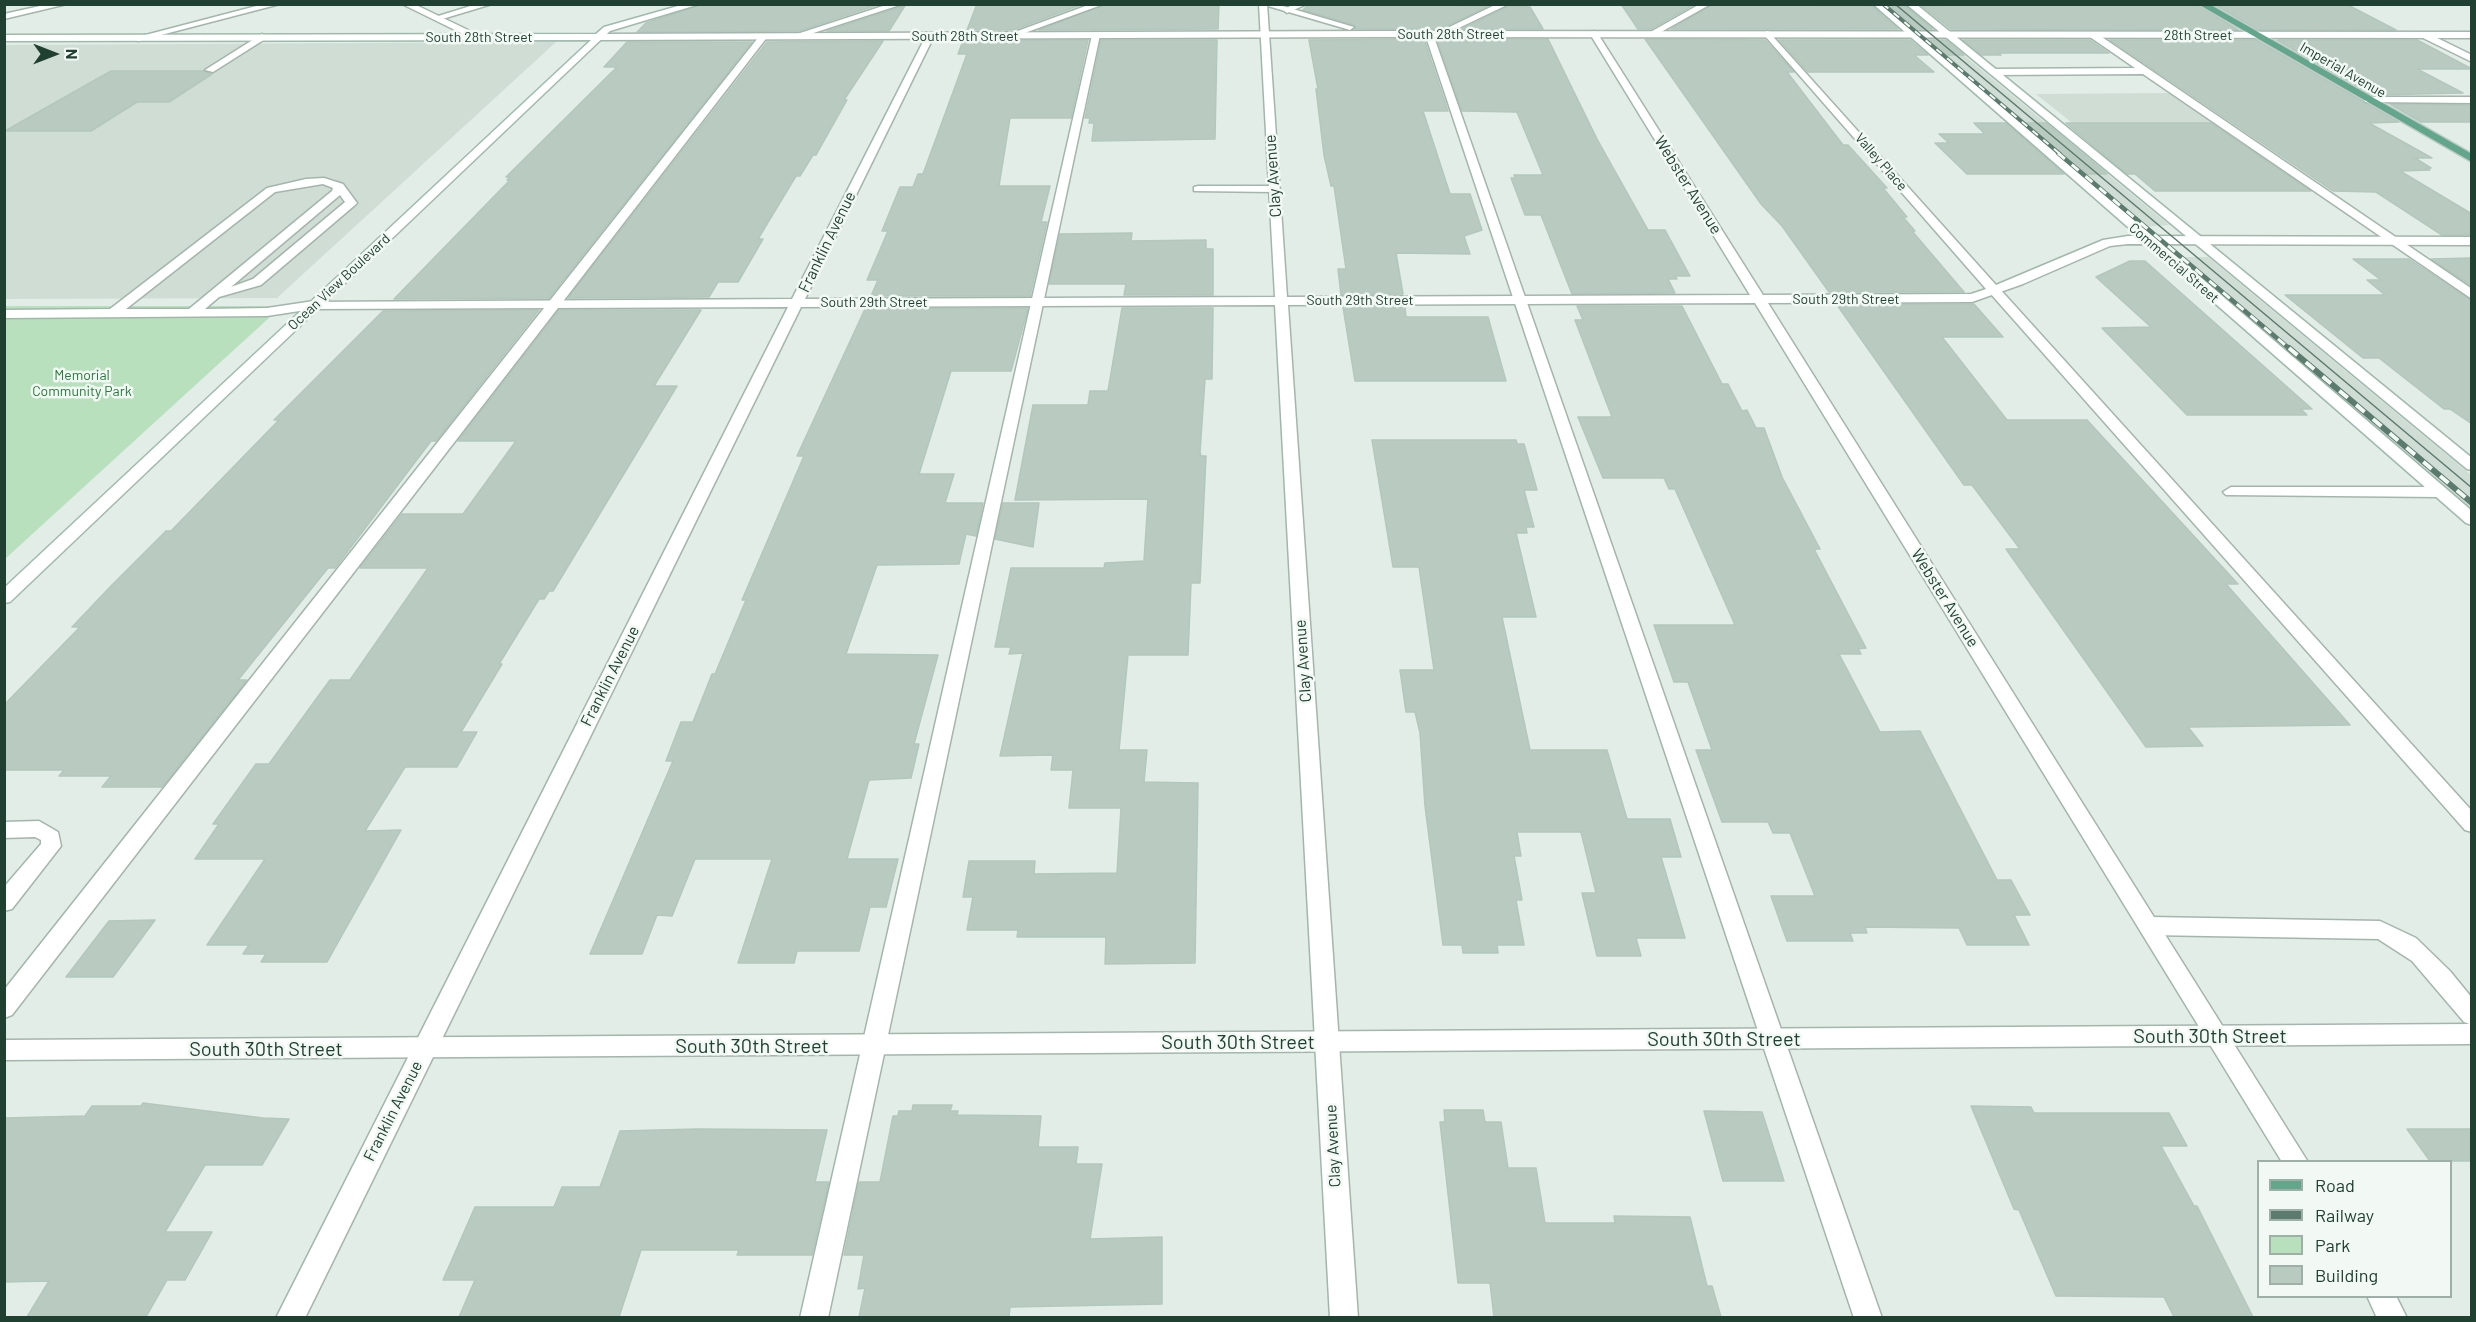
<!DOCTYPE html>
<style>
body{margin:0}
#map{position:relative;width:2476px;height:1322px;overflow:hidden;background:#e1ede6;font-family:Barlow,sans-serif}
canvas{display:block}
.frame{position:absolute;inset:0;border:6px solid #204032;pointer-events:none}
.legend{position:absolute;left:2257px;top:1160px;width:195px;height:138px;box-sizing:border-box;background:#f2f9f5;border:2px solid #9eafa7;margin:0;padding:8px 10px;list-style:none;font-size:18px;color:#204032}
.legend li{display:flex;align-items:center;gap:12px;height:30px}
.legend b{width:30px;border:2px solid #9eafa7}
.north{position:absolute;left:24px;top:24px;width:60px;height:60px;-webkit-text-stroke:4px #f2f9f5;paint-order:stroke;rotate:90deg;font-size:16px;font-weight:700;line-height:24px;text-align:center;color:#204032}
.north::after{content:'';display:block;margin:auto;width:21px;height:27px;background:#204032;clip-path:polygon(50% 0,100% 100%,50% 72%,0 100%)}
</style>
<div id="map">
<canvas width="2476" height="1322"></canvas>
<div class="frame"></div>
<ul class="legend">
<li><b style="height:8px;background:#62a78b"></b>Road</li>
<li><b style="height:8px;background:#5a7b6d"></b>Railway</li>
<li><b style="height:16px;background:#b8e0bd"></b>Park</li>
<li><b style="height:16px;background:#b9cbc1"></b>Building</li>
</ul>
<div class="north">N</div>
</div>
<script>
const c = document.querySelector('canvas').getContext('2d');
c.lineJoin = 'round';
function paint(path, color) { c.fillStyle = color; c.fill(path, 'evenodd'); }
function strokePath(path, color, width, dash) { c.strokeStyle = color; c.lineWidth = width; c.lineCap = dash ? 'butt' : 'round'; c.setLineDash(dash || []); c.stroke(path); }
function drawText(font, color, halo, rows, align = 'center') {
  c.font = font + ' Barlow,sans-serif'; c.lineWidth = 5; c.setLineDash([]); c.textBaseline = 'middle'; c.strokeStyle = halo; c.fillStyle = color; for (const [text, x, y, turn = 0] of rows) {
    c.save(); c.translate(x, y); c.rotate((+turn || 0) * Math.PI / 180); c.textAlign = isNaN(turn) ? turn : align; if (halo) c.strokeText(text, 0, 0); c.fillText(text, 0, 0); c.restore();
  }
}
paint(new Path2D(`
 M556 42 277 298 5 299 4 45Z
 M1926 43H1949L2169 225 2140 227Z
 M2169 93 2262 158H2116L2036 94Z
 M2177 257H2208L2471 475V510Z`), '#cfddd5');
paint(new Path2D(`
 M5 306H282L5 559Z`), '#b8e0bd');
const building = new Path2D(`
 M702 4H880L799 31 637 32 646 23Z
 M906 4 889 31H827L904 6Z
 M977 4H1083L1013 30H967Z
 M1106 4H1219L1218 29 1039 30Z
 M1309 4H1400L1488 6 1441 29H1355V25L1303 10Z
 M1621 4H1695L1651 29H1638Z
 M1713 4 1872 6 1898 29H1671Z
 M1939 4H2196L2238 30 1951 29 1922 6H1941Z
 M2214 4H2346L2396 30H2258Z
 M1509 6 1530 7 1543 29H1462Z
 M1889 6H1905L1933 29H1916Z
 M1424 39 1448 111H1423L1450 194H1470L1482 230 1464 236 1470 254 1396 253 1403 294 1341 295 1338 269H1346L1334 186H1331L1324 155 1316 89H1318L1309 40Z
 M1437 39H1548L1597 139 1648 230H1665L1690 276H1675L1677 279H1668L1675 293 1572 294 1541 215H1525L1511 178H1515L1514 175H1543L1517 112 1462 111Z
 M1645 39 1765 40 1794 72H1787L1843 145H1848L1887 188H1883L1907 217H1903L1915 231H1912L1964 292H1829L1782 226 1761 204Z
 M1088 40 1071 118H1010L999 186H1050L1041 222H1047L1030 296H871L878 280H867L888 231H882L900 187H913L918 174H923L967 54H958L963 41Z
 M1101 40H1217L1215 139 1092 141 1094 123H1089L1090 118H1085Z
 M1779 40H1910L1928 55H1914L1934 72H1808Z
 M1928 40H1946L1964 55H1946Z
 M1963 40H2090L2109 53H1998L2001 55H1982Z
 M2110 40H2256L2399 122 2369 123 2432 158H2415L2431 168H2425L2430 170 2400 171 2472 214V235H2442L2376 192 2333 191Z
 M2277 40H2417L2472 69H2417L2463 93 2373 95Z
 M883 41 844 100H847L816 155H813L800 176H796L758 239H763L738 282H718L709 297 568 298 767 42Z
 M627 42H752L549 298 394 299 510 180H507L510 177H506L617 67H604Z
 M111 71H203L212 74 169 102H137L91 131H5Z
 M2390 104 2472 105V122H2421Z
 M1974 123H2006L2064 174H1967L1935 143H1949L1939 134H1985Z
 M2025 123H2046L2107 174H2084Z
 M2066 123H2211L2311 191H2155L2135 174H2127Z
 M1132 233 1131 241 1206 240V249H1213V295H1124L1126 284H1049L1060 234Z
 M2472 258V286L2431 259Z
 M2353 259H2409L2472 301V424L2450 409H2444L2379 358H2363L2285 295H2385L2367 280H2381Z
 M2130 261H2145L2312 409H2301L2307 415H2187L2102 328 2151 327 2096 277Z
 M1974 304 2003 337H1942L2007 420H2087L2238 584H2226L2350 725 2188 727 2203 746 2146 747 2006 549H2020L1972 485H1964L1837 305Z
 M1577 306H1682L1722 384H1728L1742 411 1747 410 1756 428H1764L1782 477 1820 549H1814L1866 648 1858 649 1861 654H1839L1880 732 1920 731 1997 880H2011L2030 915H2014L2029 945H1967L1959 928 1865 927 1867 933H1850L1853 941H1787L1771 896H1815L1790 833H1773L1768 822H1722L1696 750H1712L1688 682H1674L1654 625H1735L1675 489H1669L1664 478H1603L1578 417H1612L1575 320H1583Z
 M1343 307H1405L1406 317H1488L1506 381H1355Z
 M1028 308 1011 371H951L919 474H954L945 503H983L976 536 966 534 959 564 877 565 846 654 938 655 914 744H919L911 778 869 780 847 859H898L886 907H870L859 951H797L794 963H738L772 859H695L672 916 657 915 642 954H590L673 761H666L681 722H693L712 674H715L746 600H742L804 456H797L865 309Z
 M1122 308H1213L1212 379H1205L1200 452 1201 456H1206L1200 583H1191L1188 655H1128L1119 750H1147L1144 782 1198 783 1195 963 1105 964 1106 937H1017L1018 930H967L973 897H963L969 861H1035L1034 874 1117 873 1121 808H1069L1073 770H1051L1053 755 1000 756 1023 653 1009 654 1011 647H995L1011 568H1104L1105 563 1144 561 1148 499 1015 500 1033 405H1088L1090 391H1108Z
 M539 310 436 441H431L335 568H328L238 680H247L162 787H102L111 776H59L64 770H4V705L80 627H72L111 586 166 531H171L279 420H274L383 311Z
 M559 310H701L654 386H677L553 591H549L544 599H539L499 664H502L461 732H477L457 767H405L365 831 401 830 327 962H261L266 954H243L249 945H207L265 859H195L219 824H213L256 764H269L330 680H350L428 568H360L402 514H463L516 441H458Z
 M1372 440H1516L1517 444H1524L1537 490H1524L1534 527H1526L1527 533H1516L1536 617H1502L1530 750H1607L1627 819H1670L1681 857H1661L1685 938H1636L1641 956H1597L1582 893H1596L1581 832H1517L1521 856H1514L1522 900H1516L1524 945H1497L1498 953H1463L1462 945H1443L1425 806 1420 733 1415 712H1406L1400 670H1434L1419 567H1393Z
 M1003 503H1039L1033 547 995 539Z
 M155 920 113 977H66L109 921Z
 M143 1103 263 1118 289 1119 262 1165H205L165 1232H212L185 1280H167L146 1317H27L49 1281 4 1282V1118L85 1116 92 1106H141Z
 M913 1105H952L950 1111H958L957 1115 1041 1116 1038 1147H1078L1076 1164H1102L1090 1239 1162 1237V1304L1010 1307 1009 1317H859L865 1288 858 1289 864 1255H844L859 1182H880L893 1116H898L899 1111H912Z
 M1971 1106 2031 1107 2034 1113H2169L2187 1146H2161L2194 1206H2197L2253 1317H2174L2164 1297 2056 1296 2019 1210 2014 1209Z
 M1444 1110H1483L1485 1122H1501L1508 1168H1536L1545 1223H1615L1614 1216 1690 1217 1707 1286H1712L1721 1317H1494L1490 1283H1458L1440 1122H1445Z
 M1704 1111 1762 1112 1784 1181H1723Z
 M697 1129 827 1130 815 1182H829L812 1255H737L739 1250H641L619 1317H459L475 1280H443L475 1207H554L562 1187H600L620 1131Z
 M2407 1129H2472V1161H2430Z`);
paint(building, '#b9cbc1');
strokePath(building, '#b3c7bc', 1.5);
const service = new Path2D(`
 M49 4H67L4 19V14Z
 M477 4H492L439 20 435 17Z
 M889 4H903L798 38 791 36Z
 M1294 4H1307L1287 13 1283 10Z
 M1700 4H1711L1654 36 1647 34Z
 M1429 31 1433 34 1882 1318H1854L1425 34Z
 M1096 32 1100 35 828 1318H800L1092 35Z
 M2090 33H2096L2472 289V299L2143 74 1993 75 1988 72 1993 69 2135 68 2090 37Z
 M2421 33H2427L2472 55V62L2421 37Z
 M262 34 266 37 265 39 213 72 205 70Z
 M761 34 768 36 12 1015 4 1018V990Z
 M2369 97H2472V103L2366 102 2364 100Z
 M324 178 343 184 357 203 355 205 261 285 219 297 205 309 267 308 314 301 320 305 319 308 267 316 4 318V310L110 309 267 188 306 179ZM323 184 333 188 332 191 189 309H126L275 192ZM340 195 345 202 253 279 231 287Z
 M1198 186H1274L1280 189 1274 192 1194 191V187Z
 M1994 286 1998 287 2472 811V832L2465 830 1990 293V287Z
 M2231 487H2440L2448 492 2440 497 2226 495 2223 492Z
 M39 821 58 832 61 846 12 909 4 911V887L41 844V840L35 837 4 838V822Z
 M2150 917 2380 921 2416 938 2450 971 2472 998V1025L2464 1022 2412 961 2378 939 2150 935 2142 932 2139 926 2142 920Z`);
const minor = new Path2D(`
 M402 4H414L468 30 470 37 463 39 461 33Z
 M1091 4H1104L1011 38 1004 36Z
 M1259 4H1267L1287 297 1750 295 1590 34 1594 31 1598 34 1763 295 1971 294 1986 289 1765 36V32L1768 31 1996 285 2103 240 2128 236 2472 237V245L2128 244 2110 246 2023 284 1972 302 1768 303 2308 1162H2282L1755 303 1288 305 1358 1318H1330L1275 305 801 307 305 1318H276L788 307 314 309 308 305 309 302 792 299 926 36 930 33 934 36 805 299 1275 297Z
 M1497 4H1509L1442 36 1435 34Z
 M2367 1296H2396L2407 1318H2377Z`);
const tertiary = new Path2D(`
 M264 4H280L138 41 134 38Z
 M1261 4H1276L1354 27 1350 30Z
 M1375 31 2472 32V38L1375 37 599 40 595 37 599 34Z
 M2472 1024V1044L4 1060V1040Z`);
const secondary = new Path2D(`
 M685 4H700L610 31 10 602 4 603V588L591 40 4 41V35L596 34 604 27Z
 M1873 4H1883L2472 511V525L2466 523Z
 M1906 4H1916L2472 458V470L2467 469Z`);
const primary = new Path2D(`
 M2198 4H2209L2472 154V162Z`);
strokePath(service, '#a3b6ac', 3);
strokePath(minor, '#a3b6ac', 3);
strokePath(tertiary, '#a3b6ac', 3);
strokePath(secondary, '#9fbaac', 3);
strokePath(primary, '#c1cac6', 3);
paint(service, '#fff');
paint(minor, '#fff');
paint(tertiary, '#fff');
paint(secondary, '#fff');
paint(primary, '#62a78b');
strokePath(new Path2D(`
 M1895 4 2472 488`), '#5a7b6d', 1.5);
const railFar2 = new Path2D(`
 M1883 4 2060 154`);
const railFar1 = new Path2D(`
 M2058 153 2291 350`);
const rail = new Path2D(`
 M2289 348 2472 503`);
strokePath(railFar2, '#5a7b6d', 4);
strokePath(railFar1, '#5a7b6d', 4.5);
strokePath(rail, '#5a7b6d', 6);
strokePath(railFar2, '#f2f9f5', 2, [7]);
strokePath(railFar1, '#f2f9f5', 3, [9]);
strokePath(rail, '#f2f9f5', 4, [11]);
drawText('14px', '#204032', '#f2f9f5', [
 ["South 28th Street",1451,34],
 ["28th Street",2198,35],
 ["South 28th Street",965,36],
 ["South 28th Street",479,37],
 ["Imperial Avenue",2343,70,30],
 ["Valley Place",1881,162,49],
 ["Commercial Street",2174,263,41],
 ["Ocean View Boulevard",339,282,-43],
 ["South 29th Street",1846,299],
 ["South 29th Street",1360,300],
 ["South 29th Street",874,302]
]);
drawText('14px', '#267a3a', '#f2f9f5', [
 ["Memorial",82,375],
 ["Community Park",82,391]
]);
drawText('16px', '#204032', '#f2f9f5', [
 ["Clay Avenue",1273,176,-94],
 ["Webster Avenue",1688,185,58],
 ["Franklin Avenue",827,242,-64],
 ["Webster Avenue",1945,598,58],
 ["Clay Avenue",1303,661,-94],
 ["Franklin Avenue",610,676,-63],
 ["Franklin Avenue",393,1111,-63],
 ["Clay Avenue",1333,1146,-93]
]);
drawText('20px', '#204032', '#f2f9f5', [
 ["South 30th Street",2210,1036],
 ["South 30th Street",1724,1039],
 ["South 30th Street",1238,1042],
 ["South 30th Street",752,1046],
 ["South 30th Street",266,1049]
]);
</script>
